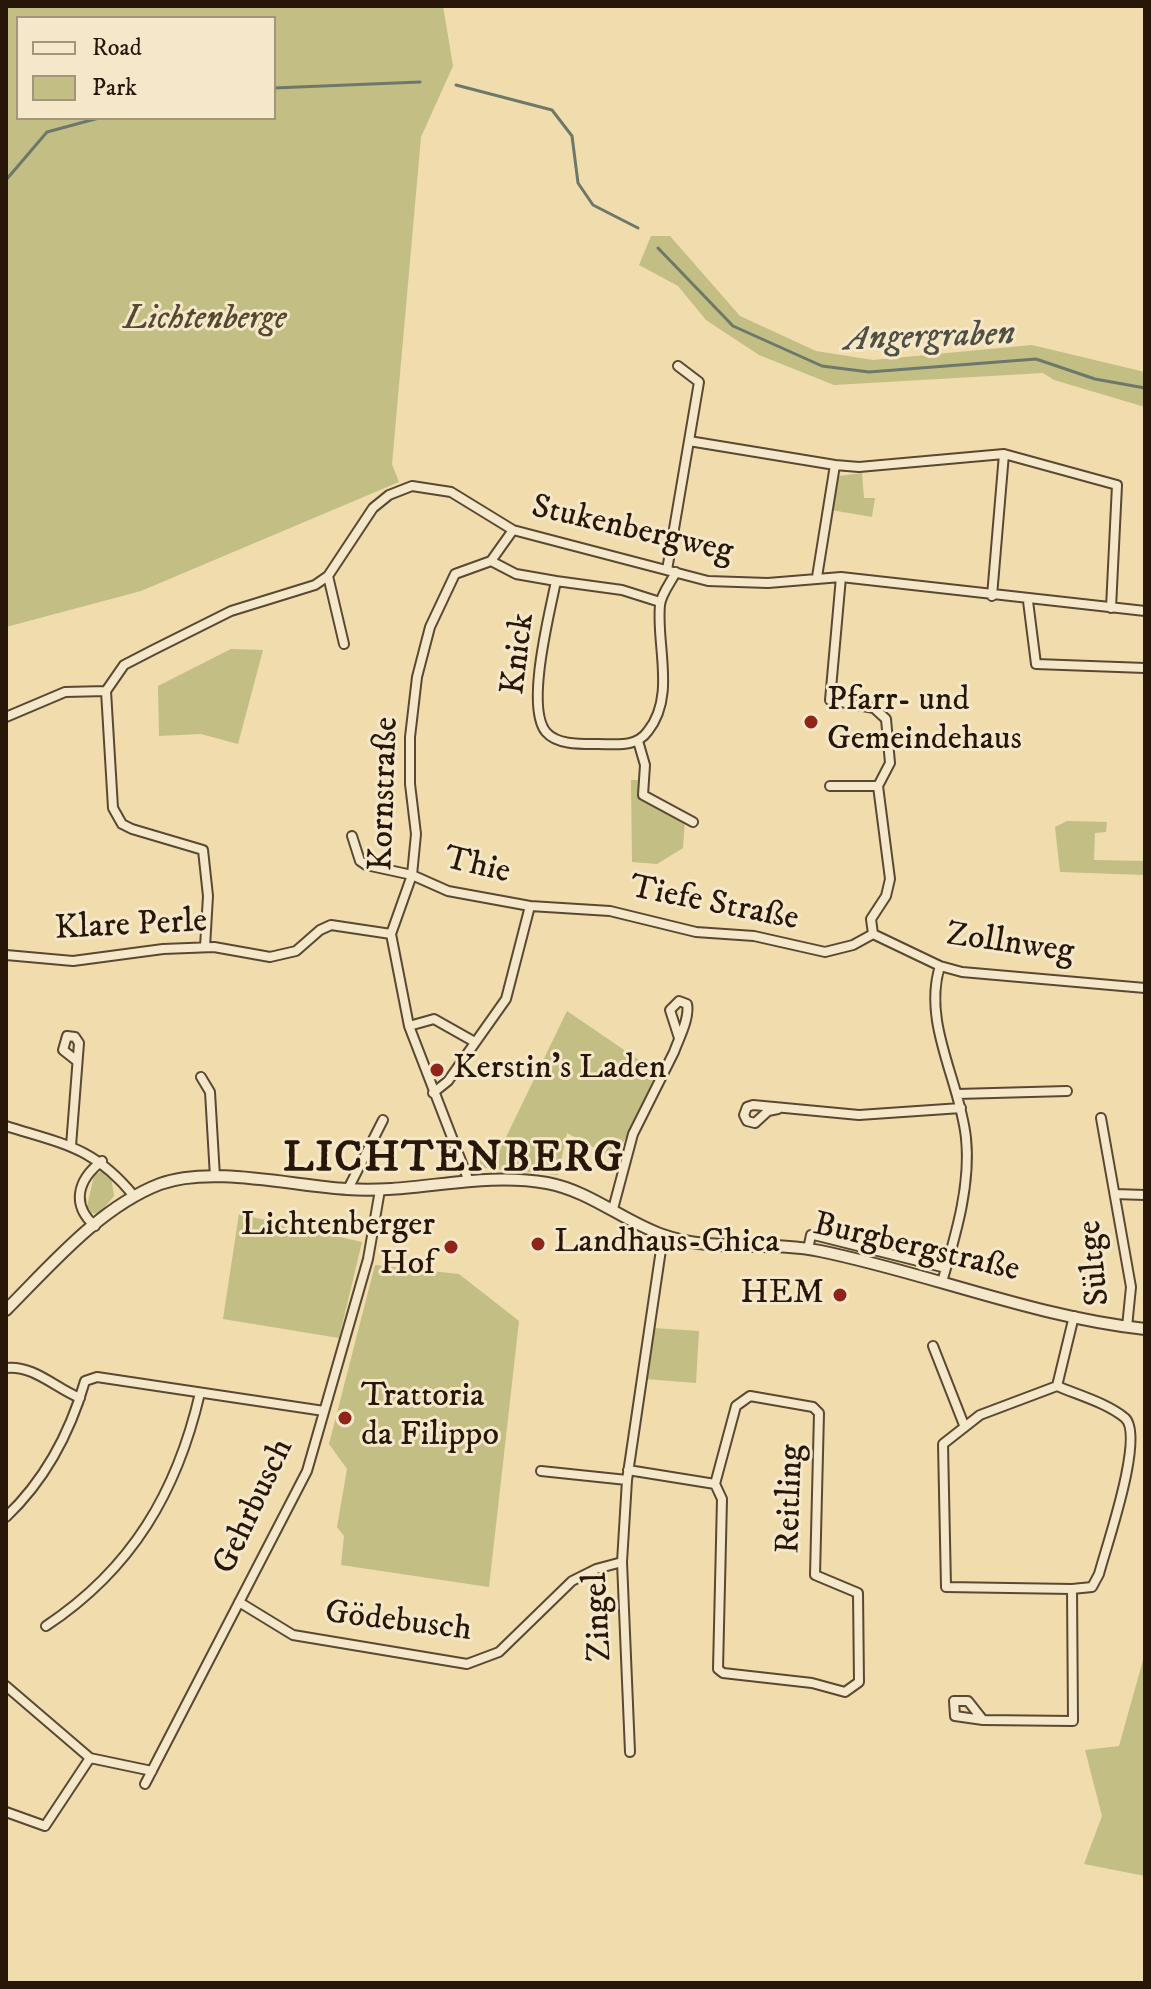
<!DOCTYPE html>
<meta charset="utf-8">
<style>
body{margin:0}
#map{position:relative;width:1151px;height:1989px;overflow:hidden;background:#f0dcad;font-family:"IM FELL DW Pica",serif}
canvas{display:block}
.frame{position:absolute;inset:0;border:8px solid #281609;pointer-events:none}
.legend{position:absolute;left:16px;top:16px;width:260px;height:104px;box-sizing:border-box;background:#f5e8ca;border:2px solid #a3947d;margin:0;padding:10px 14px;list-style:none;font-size:24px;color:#281609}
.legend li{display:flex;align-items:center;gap:16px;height:40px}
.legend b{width:40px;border:2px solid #a3947d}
</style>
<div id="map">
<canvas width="1151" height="1989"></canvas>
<div class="frame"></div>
<ul class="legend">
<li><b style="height:10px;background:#f5e8ca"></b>Road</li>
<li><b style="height:22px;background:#c2be84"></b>Park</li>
</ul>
</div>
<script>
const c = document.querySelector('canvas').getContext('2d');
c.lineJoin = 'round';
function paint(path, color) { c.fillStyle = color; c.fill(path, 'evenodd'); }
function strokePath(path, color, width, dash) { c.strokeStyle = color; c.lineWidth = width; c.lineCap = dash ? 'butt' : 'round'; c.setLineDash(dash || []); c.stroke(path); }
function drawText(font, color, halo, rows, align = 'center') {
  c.font = font + ' "IM FELL DW Pica",serif'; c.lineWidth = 6; c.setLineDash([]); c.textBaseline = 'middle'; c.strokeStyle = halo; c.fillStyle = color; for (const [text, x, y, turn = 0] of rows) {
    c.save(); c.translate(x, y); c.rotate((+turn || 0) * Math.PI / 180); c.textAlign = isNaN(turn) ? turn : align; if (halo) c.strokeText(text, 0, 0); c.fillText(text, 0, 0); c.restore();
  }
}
paint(new Path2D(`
 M6 6H443L453 66 421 137 392 464 399 482 141 591 6 627ZM18 18H274V118H18Z
 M651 236H670L740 316 816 351 873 360 1032 345 1145 372V407L1054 380 1043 373 834 385 759 355 706 320 678 286 639 265Z
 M862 473 864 498H875L872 517 831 510 839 476Z
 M231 649 263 650 238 744 201 734 159 736 158 686Z
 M631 780H639C640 806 664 810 685 820L683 848 657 864 632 862Z
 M1067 821 1107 822 1106 832 1095 833 1094 860 1145 861V875L1060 872 1055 827Z
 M567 1011 658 1073 615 1159 567 1133 558 1175 484 1168 477 1160 483 1149 496 1158Z
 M104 1170 111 1177 114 1196 99 1214 92 1213 87 1207 94 1175Z
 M239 1214 362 1242 339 1338 223 1319Z
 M375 1265 459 1274 519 1321 489 1587 341 1565 344 1536 337 1527 347 1469 329 1444Z
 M654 1328 699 1331 696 1383 645 1379Z
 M1145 1653V1876L1084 1864 1102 1816 1085 1750 1119 1746Z`), '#c2be84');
strokePath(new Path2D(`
 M456 85 552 110 572 136 578 183 593 205 638 228
 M274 88 420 82
 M6 180 47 132 99 118
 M658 248 733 326 822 366 869 372 1036 359 1095 379 1145 388`), '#6c796a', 3);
const minor = new Path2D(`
 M689 441 835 465
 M491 561 516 574 556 581C550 612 525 707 546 732 557 745 581 744 598 744 616 744 636 748 648 731 676 696 656 645 660 605 661 594 671 582 676 572
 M667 570 699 382 678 366
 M328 576 344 644
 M817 577 835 465 859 467 1004 454 1117 485 1111 608
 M841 577 830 700 874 708 886 719 890 763 878 786 890 879 886 896 871 919 873 934
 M556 581 622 590 660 602
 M992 596 1004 454
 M1028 601 1036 664 1145 668
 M106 691 113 808 122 824 132 829 203 850 208 896 205 947
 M6 717 65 692 106 691 124 665 153 650 231 611 315 585 328 576 373 508 389 495 412 486 451 492 513 530 708 581 768 583 841 577 1145 611
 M638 741 645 765 643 795 693 822
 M830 786H878
 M352 836 360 861 366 865 412 875 448 891 530 906 610 911 696 932 754 936 825 952 853 945 873 934
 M873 934 940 966 962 972 1145 988
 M6 955 73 961 163 949 214 947 270 957 296 951 320 930 331 925 391 934
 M940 966C922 1023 960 1081 966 1138 971 1186 955 1237 942 1282
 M409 1026 434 1019 473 1041
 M201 1077 210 1092 215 1177
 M433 1093 448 1081 506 999 530 906
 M957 1094 1067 1091
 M778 1109 768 1111 755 1123 747 1121 744 1115 747 1107 753 1105 859 1115 961 1108
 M1101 1118 1131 1287 1127 1327
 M6 1126C63 1144 94 1147 134 1196
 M71 1146 79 1043 75 1037 67 1036 63 1050 77 1061
 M468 1179 409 1026 391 934 412 875 416 834 410 784V737L417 677 430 627 455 574 491 561 513 530
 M348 1189 383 1120
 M1115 1194 1145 1195
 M613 1209 633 1134 674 1052C679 1038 690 1018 687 1004L679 1001 670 1010 679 1038
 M95 1226C71 1205 77 1180 102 1161
 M808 1249 811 1235H814L946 1268
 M933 1346 964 1425
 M6 1368C34 1365 55 1388 80 1398
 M1057 1386C1078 1395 1107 1403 1125 1418 1145 1436 1106 1547 1099 1574L1092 1587 1072 1589 946 1587 943 1444 980 1415 1057 1386 1074 1316
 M750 1396 813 1407 819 1413 815 1575 858 1593 859 1682 845 1692 812 1683 723 1673 718 1669 722 1499 715 1484 736 1406Z
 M628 1470 715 1484
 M541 1471 627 1480
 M6 1517C46 1479 70 1433 85 1381L97 1377 324 1411
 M239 1602 293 1635 467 1664 499 1652 572 1581 596 1569 622 1562
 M46 1626C132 1569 177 1492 200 1393
 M6 1686 90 1758 152 1771
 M983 1720 955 1716 954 1701H968L983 1720 1073 1721 1072 1589
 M630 1752 622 1562 627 1480 663 1236
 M145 1784 307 1471 368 1259 380 1190
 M6 1812 45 1826 90 1758`);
const tertiary = new Path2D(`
 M6 1310C51 1265 100 1207 160 1184 211 1165 293 1186 347 1189 415 1194 479 1171 547 1183 590 1191 623 1221 663 1235 713 1253 769 1240 820 1251 928 1273 1034 1317 1145 1329`);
strokePath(minor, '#5a4832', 12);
strokePath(tertiary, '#5a4832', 14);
strokePath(minor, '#f5e8ca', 8);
strokePath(tertiary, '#f5e8ca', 10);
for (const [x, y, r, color] of [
 [811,722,8,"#8f2418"],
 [437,1070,8,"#8f2418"],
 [538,1244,8,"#8f2418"],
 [451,1247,8,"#8f2418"],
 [840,1295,8,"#8f2418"],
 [345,1418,8,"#8f2418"]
]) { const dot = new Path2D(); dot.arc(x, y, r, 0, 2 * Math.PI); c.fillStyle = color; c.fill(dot); strokePath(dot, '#f5e8ca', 3); }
drawText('italic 34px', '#56482e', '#f5e8ca', [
 ["Lichtenberge",205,321]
]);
drawText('34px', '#281609', '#f5e8ca', [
 ["Stukenbergweg",632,531,13],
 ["Knick",520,654,-83],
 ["Kornstraße",386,794,-88],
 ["Thie",477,867,13],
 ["Tiefe Straße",714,905,11],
 ["Klare Perle",131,927,-3],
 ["Zollnweg",1010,945,8],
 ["Burgbergstraße",916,1249,13],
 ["Sültge",1096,1263,-96],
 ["Reitling",792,1499,-88],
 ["Gehrbusch",255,1507,-65],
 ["Zingel",600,1617,-93],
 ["Gödebusch",398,1623,7]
]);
drawText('34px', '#281609', '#f5e8ca', [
 ["Pfarr- und",827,702],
 ["Gemeindehaus",827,741],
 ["Kerstin's Laden",453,1070],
 ["Lichtenberger",435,1227,"right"],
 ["Hof",435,1266,"right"],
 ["Landhaus-Chica",554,1244],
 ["HEM",824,1295,"right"],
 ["Trattoria",361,1398],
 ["da Filippo",361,1437]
], 'left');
drawText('italic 36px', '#505042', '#f5e8ca', [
 ["Angergraben",930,339,-2]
]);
c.letterSpacing = '2px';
drawText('bold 42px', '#281609', '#f5e8ca', [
 ["LICHTENBERG",454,1161]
]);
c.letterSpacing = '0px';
</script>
